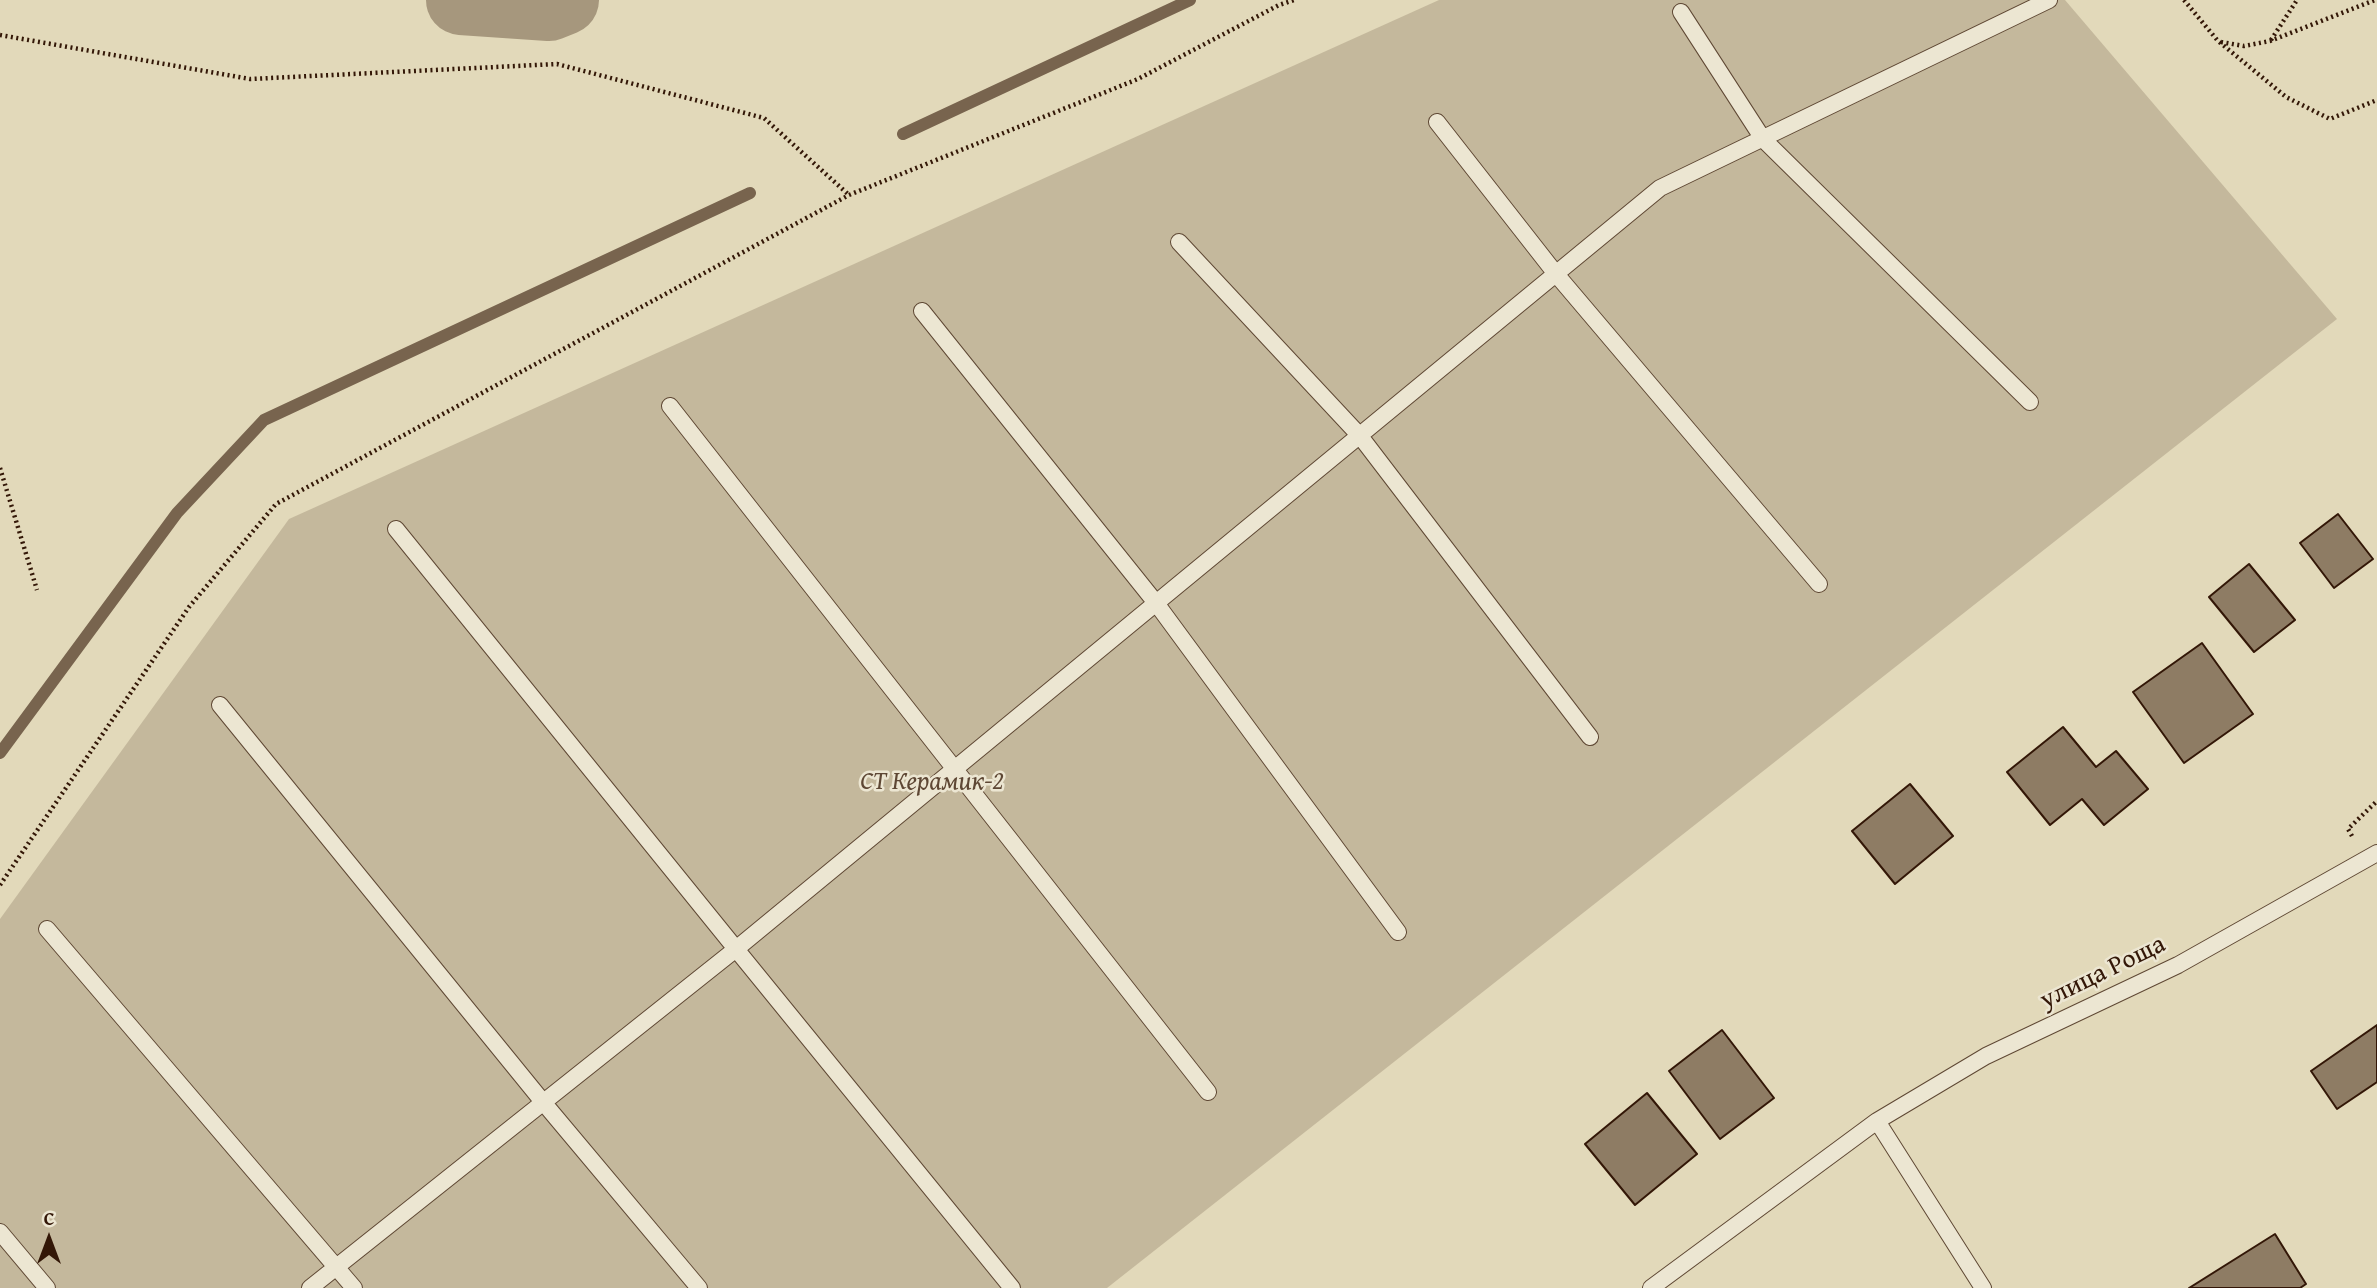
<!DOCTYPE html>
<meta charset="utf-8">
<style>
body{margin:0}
#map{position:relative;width:2377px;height:1288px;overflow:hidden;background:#e2d9ba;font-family:"Gentium Book Plus",serif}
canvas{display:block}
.north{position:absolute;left:14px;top:1204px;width:70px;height:70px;-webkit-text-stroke:5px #ece6d2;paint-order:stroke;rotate:0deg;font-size:19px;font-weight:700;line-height:28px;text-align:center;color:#331707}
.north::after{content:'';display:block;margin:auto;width:24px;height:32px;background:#331707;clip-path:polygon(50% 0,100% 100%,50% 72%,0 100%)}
</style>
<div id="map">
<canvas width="2377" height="1288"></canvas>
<div class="north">С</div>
</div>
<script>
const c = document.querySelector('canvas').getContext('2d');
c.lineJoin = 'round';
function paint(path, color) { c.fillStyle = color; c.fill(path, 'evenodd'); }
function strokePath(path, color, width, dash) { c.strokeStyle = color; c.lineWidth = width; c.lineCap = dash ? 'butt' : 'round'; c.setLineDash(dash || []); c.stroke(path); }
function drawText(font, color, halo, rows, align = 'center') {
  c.font = font + ' "Gentium Book Plus",serif'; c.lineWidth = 5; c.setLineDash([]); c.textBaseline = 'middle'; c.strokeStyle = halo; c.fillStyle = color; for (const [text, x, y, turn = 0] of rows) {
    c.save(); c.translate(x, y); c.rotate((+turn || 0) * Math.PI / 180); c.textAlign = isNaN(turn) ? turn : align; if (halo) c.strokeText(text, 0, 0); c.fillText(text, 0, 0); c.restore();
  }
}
paint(new Path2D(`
 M1439 0H2065L2337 319 1107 1288H0V919L289 519Z`), '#c4b89c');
strokePath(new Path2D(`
 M903 134 1190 0
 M0 753 177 513 264 420 750 193`), '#78644e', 12);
strokePath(new Path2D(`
 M461 0 549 6 564 0`), '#a6977d', 70);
const building = new Path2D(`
 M2338 514 2373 559 2334 588 2300 543Z
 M2249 564 2295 620 2254 652 2209 597Z
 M2202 643 2253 714 2184 763 2133 692Z
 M2063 727 2096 767 2116 751 2148 789 2104 825 2082 799 2050 825 2007 772Z
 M1910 784 1953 836 1895 884 1852 831Z
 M2377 1025V1082L2337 1109 2311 1071Z
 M1722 1030 1774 1098 1720 1139 1669 1071Z
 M1647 1093 1697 1154 1635 1205 1585 1144Z
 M2275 1234 2306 1284 2300 1288H2189Z`);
paint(building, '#8e7c64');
strokePath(building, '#331707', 2);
const service = new Path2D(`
 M1681 12 1763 139 2030 402
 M1437 122 1556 274 1819 584
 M1179 242 1360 436 1590 737
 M922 311 1156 603 1398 932
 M670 406 1208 1092
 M220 705 543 1102 699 1288
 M47 929 354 1288
 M0 1232 47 1288
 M310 1288 736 949 396 529
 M1012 1288 736 949 1660 188 2049 0
 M1651 1288 1877 1121
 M1983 1288 1877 1121 1986 1056 2178 965 2377 853`);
strokePath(service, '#5f4834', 18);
strokePath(new Path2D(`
 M2184 0 2218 41 2286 97 2330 119 2377 100
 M0 35 250 79 557 64 764 118 849 195
 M2271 40 2297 0
 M2221 42 2244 46 2270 41 2375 0
 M0 468 37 590
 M2352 836 2348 829 2377 801
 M0 885 189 607 276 504 849 195 1138 79 1279 5 1294 0`), '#331707', 4.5, [2, 3.5]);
strokePath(service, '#ece6d2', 16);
drawText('italic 26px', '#5e4734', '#ece6d2', [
 ["СТ Керамик-2",932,782]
]);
drawText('26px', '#331707', '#ece6d2', [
 ["улица Роща",2103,973,-26]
]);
</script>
